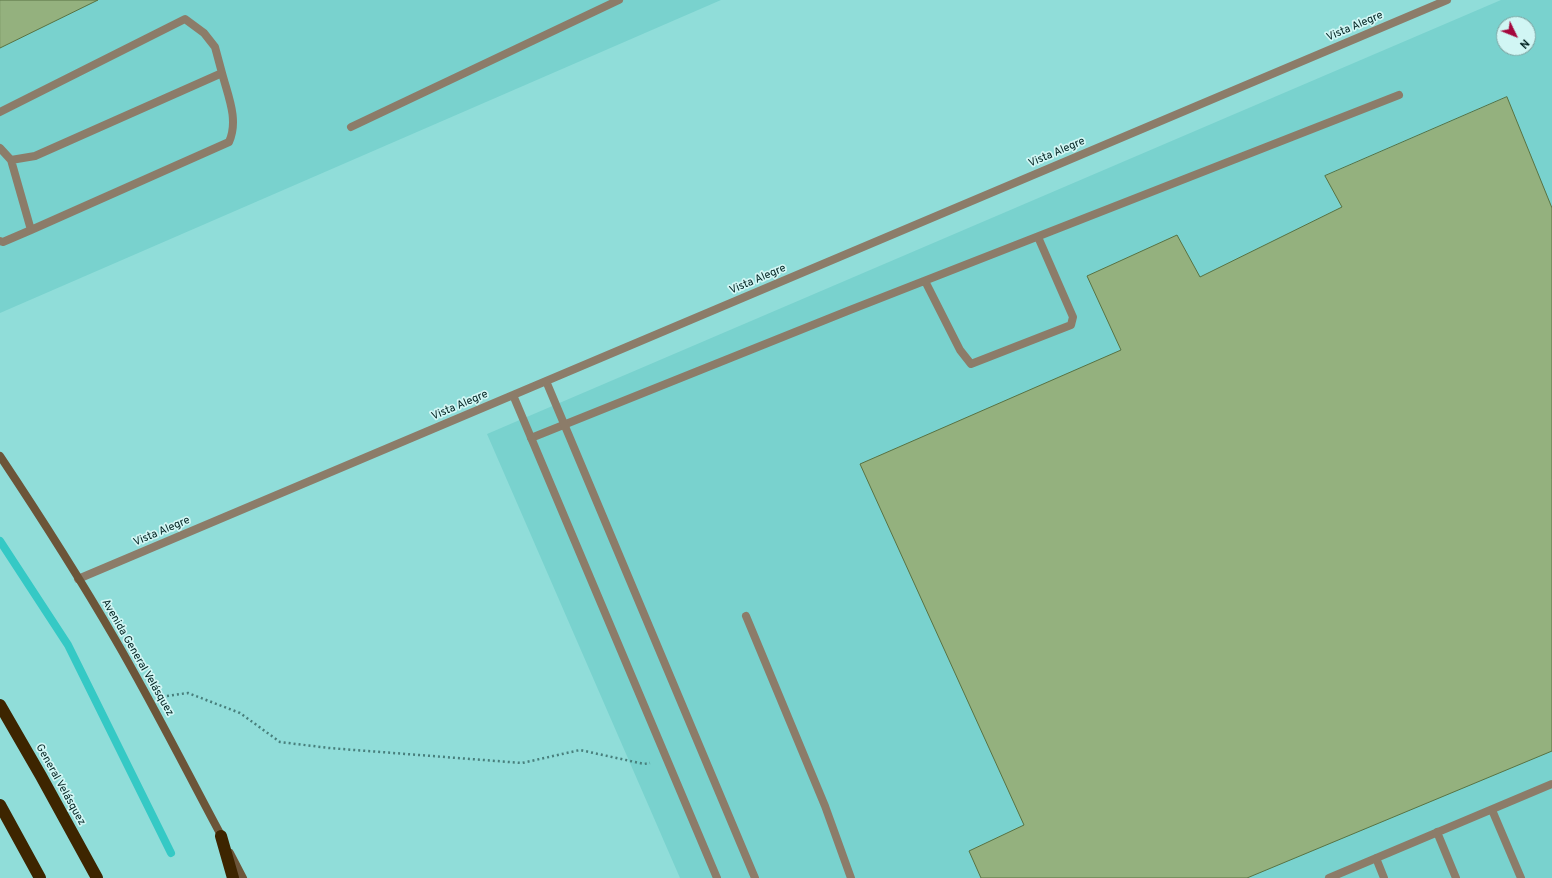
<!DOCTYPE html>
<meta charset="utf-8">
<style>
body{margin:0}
#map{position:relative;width:1552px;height:878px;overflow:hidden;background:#90ddd9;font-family:Overpass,sans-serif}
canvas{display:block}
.north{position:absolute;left:1496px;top:16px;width:40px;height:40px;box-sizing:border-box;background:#d1f6f4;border:1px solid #7da19f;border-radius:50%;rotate:133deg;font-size:11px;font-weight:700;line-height:16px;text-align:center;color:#002120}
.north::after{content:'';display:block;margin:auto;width:14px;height:18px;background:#a4083d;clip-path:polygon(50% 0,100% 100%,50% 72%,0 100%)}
</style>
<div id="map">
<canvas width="1552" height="878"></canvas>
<div class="north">N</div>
</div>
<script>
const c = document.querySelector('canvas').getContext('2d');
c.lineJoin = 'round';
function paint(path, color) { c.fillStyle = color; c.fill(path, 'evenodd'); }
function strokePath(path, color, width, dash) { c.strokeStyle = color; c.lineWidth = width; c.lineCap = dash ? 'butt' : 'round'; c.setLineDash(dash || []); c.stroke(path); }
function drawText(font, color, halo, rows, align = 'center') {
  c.font = font + ' Overpass,sans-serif'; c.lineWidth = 3.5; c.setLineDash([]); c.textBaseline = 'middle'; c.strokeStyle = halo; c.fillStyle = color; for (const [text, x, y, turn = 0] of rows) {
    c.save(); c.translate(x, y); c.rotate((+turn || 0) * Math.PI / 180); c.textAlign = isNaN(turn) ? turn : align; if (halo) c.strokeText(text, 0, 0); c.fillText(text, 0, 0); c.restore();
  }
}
paint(new Path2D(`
 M0 0H721L0 313Z
 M1501 0H1552V878H680L487 434ZM1504 24H1528V48H1504Z`), '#79d2ce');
strokePath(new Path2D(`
 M0 541 68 645 171 853`), '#35c9c5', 8);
const building = new Path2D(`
 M0 0H98L0 48Z
 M1507 97 1552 208V751L1247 878H981L969 851 1024 825 860 464 1121 350 1087 276 1177 235 1200 277 1342 207 1325 176Z`);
paint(building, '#94b17e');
strokePath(building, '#587242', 1);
strokePath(new Path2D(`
 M167 696 188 693 240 713 280 742 329 748 522 763 580 750 644 764 650 763`), '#487f7c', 2.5, [2, 3]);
strokePath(new Path2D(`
 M0 112 185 19 204 33 215 47 222 73
 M351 127 619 0
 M0 148 11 160 35 156 222 73C228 96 239 120 229 142L31 230 3 242 0 241
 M11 160 31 230
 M925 281 960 350 971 364 1071 325 1073 317 1038 237
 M531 438 850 310 1399 95
 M746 616 825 806 851 878
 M1492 810 1521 878
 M1437 832 1456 878
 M1376 858 1384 878
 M1329 878 1552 784`), '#8c7c69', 8);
strokePath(new Path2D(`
 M546 381 755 878
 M513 395 717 878
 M78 579 1447 0`), '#8c7c69', 8);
strokePath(new Path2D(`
 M0 456C40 516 79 577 115 639 153 704 187 772 223 839
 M230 853 243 878`), '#6c5539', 8);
strokePath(new Path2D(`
 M0 705 41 776 97 878
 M0 805 40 878
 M221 836 233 878`), '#3d2500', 12);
drawText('11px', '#002120', '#d1f6f4', [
 ["Vista Alegre",1355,27,-23],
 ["Vista Alegre",1057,153,-23],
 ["Vista Alegre",758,280,-23],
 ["Vista Alegre",460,406,-23],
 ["Vista Alegre",162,532,-23],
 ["Avenida General Velásquez",137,658,60],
 ["General Velásquez",60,785,61]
]);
</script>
